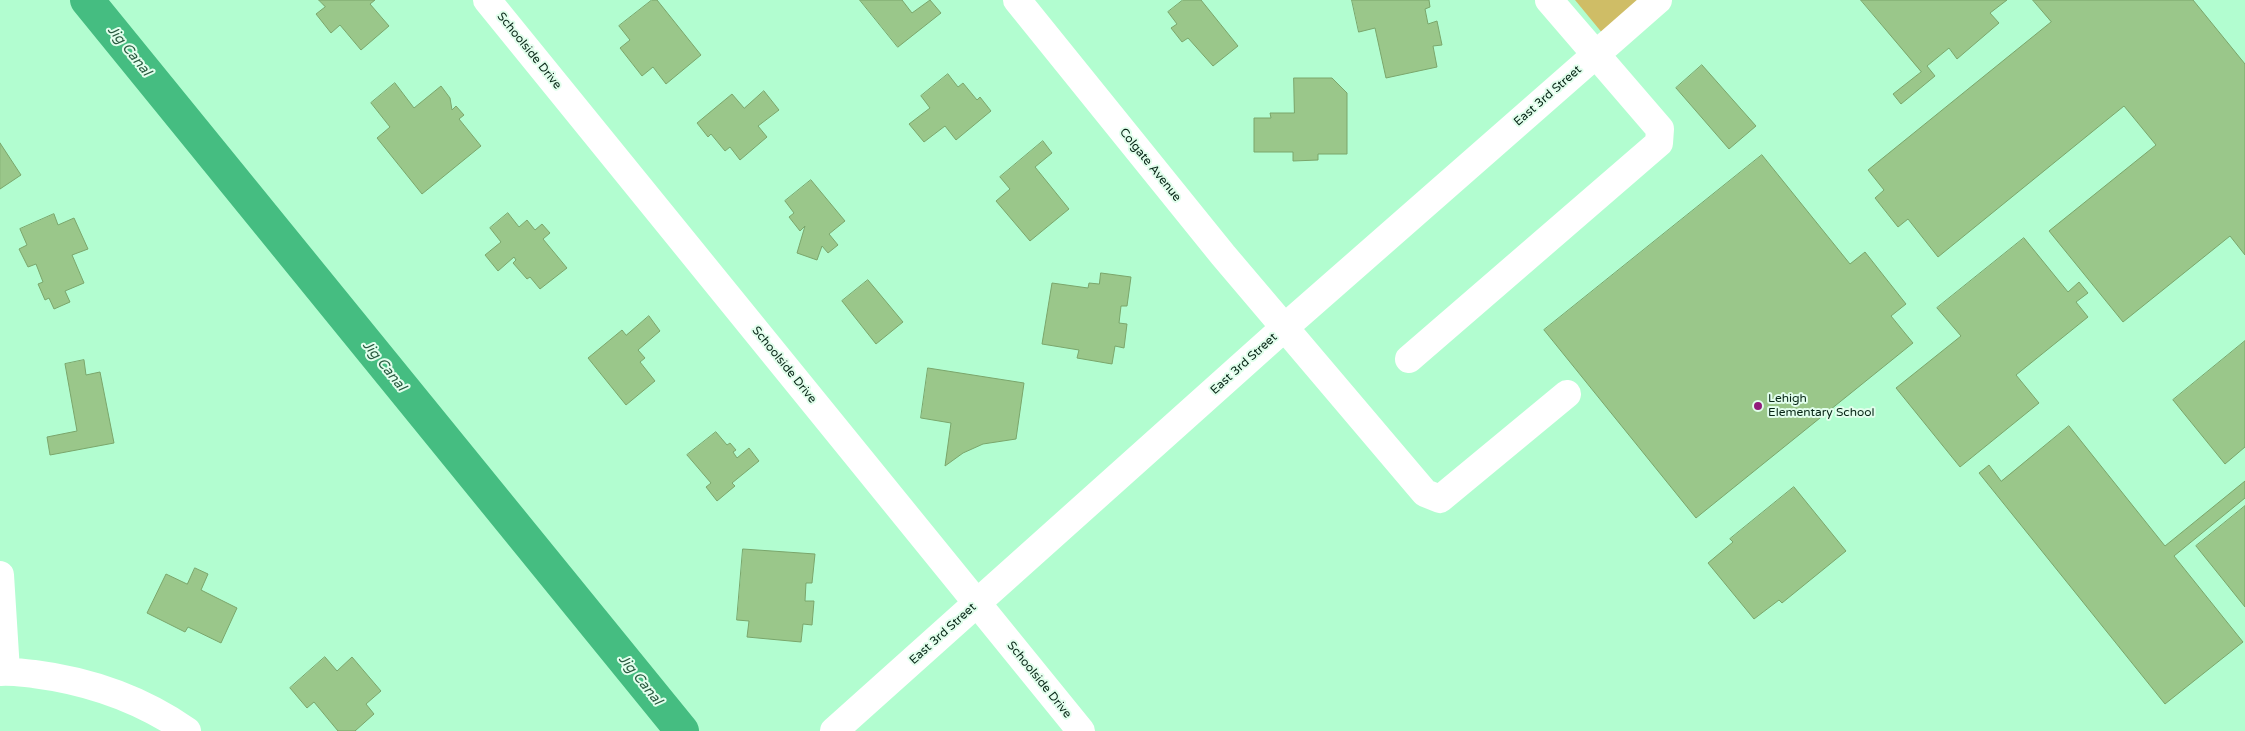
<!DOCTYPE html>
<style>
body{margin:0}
canvas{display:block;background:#b2fdd0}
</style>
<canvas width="2245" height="731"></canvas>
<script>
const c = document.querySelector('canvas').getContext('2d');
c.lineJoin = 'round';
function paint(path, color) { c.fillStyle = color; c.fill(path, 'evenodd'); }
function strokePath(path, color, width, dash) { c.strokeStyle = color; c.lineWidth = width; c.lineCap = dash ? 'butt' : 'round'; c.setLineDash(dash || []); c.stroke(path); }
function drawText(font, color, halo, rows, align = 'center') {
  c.font = font + ' "Varela Round",sans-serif'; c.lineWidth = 4; c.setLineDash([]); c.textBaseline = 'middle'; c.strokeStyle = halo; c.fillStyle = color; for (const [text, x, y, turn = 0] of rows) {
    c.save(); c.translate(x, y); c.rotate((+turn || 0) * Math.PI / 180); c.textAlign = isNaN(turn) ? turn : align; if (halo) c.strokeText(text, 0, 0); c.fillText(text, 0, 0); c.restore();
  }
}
paint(new Path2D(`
 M1575 0H1653L1608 40Z`), '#cfbd66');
strokePath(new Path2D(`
 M87 0 682 731`), '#45bd81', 34);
const building = new Path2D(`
 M319 0H375L370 4 389 26 361 50 340 25 331 33 316 14 325 7Z
 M652 0H657L701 55 666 84 653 67 642 76 620 48 630 40 619 26Z
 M860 0H902L912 13 930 0 941 13 898 47Z
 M1183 0H1201L1238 46 1213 66 1188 38 1182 42 1171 28 1177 24 1168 12Z
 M1352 0H1429L1430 7 1425 9 1428 24 1437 21 1442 45 1433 46 1437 67 1386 78 1375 28 1359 32Z
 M1861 0H2007L1990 13 1999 23 1957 59 1949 48 1927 66 1935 76 1901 104 1893 94 1921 72Z
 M2033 0H2193L2245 64V255L2230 236 2123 322 2049 231 2156 145 2124 106 1938 257 1908 219 1898 227 1875 198 1884 190 1868 170 2051 22Z
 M1702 65 1756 126 1729 149 1676 88Z
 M948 74 958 87 963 83 977 100 980 97 991 111 956 140 945 126 924 142 909 124 930 108 921 96Z
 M1294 78H1332L1347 93V154H1318V160L1293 161V152H1254V118H1271L1270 113H1294Z
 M395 83 414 108 441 86 450 98 452 110 456 106 464 115 459 119 481 146 422 194 377 138 390 127 371 103Z
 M764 91 779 110 758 126 767 137 740 160 730 147 725 151 711 134 708 137 697 123 732 94 744 108Z
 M1043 141 1052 153 1035 167 1069 209 1030 241 996 201 1010 189 1000 177Z
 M0 143 21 175 0 189Z
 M1762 155 1850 264 1865 252 1906 304 1891 316 1913 343 1696 518 1544 330Z
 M811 180 845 221 829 234 838 245 828 253 822 246 817 260 797 253 805 226 800 231 789 217 794 213 785 201Z
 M508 213 519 227 527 220 535 230 542 224 550 233 543 239 567 268 540 289 530 277 527 279 513 263 516 260 514 257 498 271 485 255 501 242 490 228Z
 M54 214 58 225 74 218 88 249 72 255 84 283 65 291 70 302 54 309 49 298 45 300 38 284 43 282 36 264 28 267 19 249 27 245 20 229Z
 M2024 238 2068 292 2079 282 2088 293 2076 302 2088 317 2016 375 2039 403 1960 467 1896 388 1961 336 1937 308Z
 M1101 273 1131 277 1127 306H1121L1119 323 1127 324 1124 348 1115 346 1112 364 1077 358 1079 350 1042 344 1052 283 1088 288 1089 283 1099 284Z
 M868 280 903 322 876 344 842 301Z
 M649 316 660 331 638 350 645 358 640 362 655 381 626 405 588 358 622 330 626 335Z
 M2245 341V447L2225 464 2173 400Z
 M84 360 86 375 100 372 114 443 50 455 47 437 77 431 65 364Z
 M928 368 1024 383 1016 439 983 444 963 453 945 466 951 423 921 418Z
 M2069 426 2165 546 2245 481V498L2174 556 2243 642 2165 704 1979 473 1989 465 2001 481Z
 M716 432 727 445 730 443 736 450 733 452 737 458 749 448 759 461 732 483 735 486 717 501 706 487 711 483 687 455Z
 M1794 487 1846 551 1782 603 1779 600 1754 619 1708 563 1733 542 1730 539Z
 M2245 506V607L2196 546Z
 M743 549 815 554 812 583H806L805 601H814L812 625 803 624 801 642 747 637 749 621 737 620Z
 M195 568 208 574 201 590 237 608 221 643 188 627 185 632 147 613 166 574 187 584Z
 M325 657 337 671 352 657 381 691 366 704 374 714 355 731H338L314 702 307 708 290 688Z`);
paint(building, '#9ac78a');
strokePath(building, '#7aa66b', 1);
strokePath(new Path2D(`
 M487 0 1081 731
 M1017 0 1223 255 1425 493 1440 499 1567 394
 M1409 359 1659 143 1660 129 1549 0
 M0 575 6 671
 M0 672C11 671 23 673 34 674 89 681 141 699 187 731
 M834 731 1284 328 1658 0`), '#fff', 28);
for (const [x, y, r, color] of [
 [1758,406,5,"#911b7a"]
]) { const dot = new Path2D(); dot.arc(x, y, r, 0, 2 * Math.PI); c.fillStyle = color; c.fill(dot); strokePath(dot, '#e1feec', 2); }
drawText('12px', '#062515', '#e1feec', [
 ["Schoolside Drive",529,51,51],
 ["East 3rd Street",1548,96,-41],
 ["Colgate Avenue",1150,165,51],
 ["East 3rd Street",1244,364,-42],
 ["Schoolside Drive",784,365,51],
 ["East 3rd Street",943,634,-42],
 ["Schoolside Drive",1039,680,51]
]);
drawText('12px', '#062515', '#e1feec', [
 ["Lehigh",1768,399],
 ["Elementary School",1768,413]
], 'left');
drawText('italic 14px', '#29593f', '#e1feec', [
 ["Jig Canal",129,51,51],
 ["Jig Canal",384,366,51],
 ["Jig Canal",640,680,51]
]);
</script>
